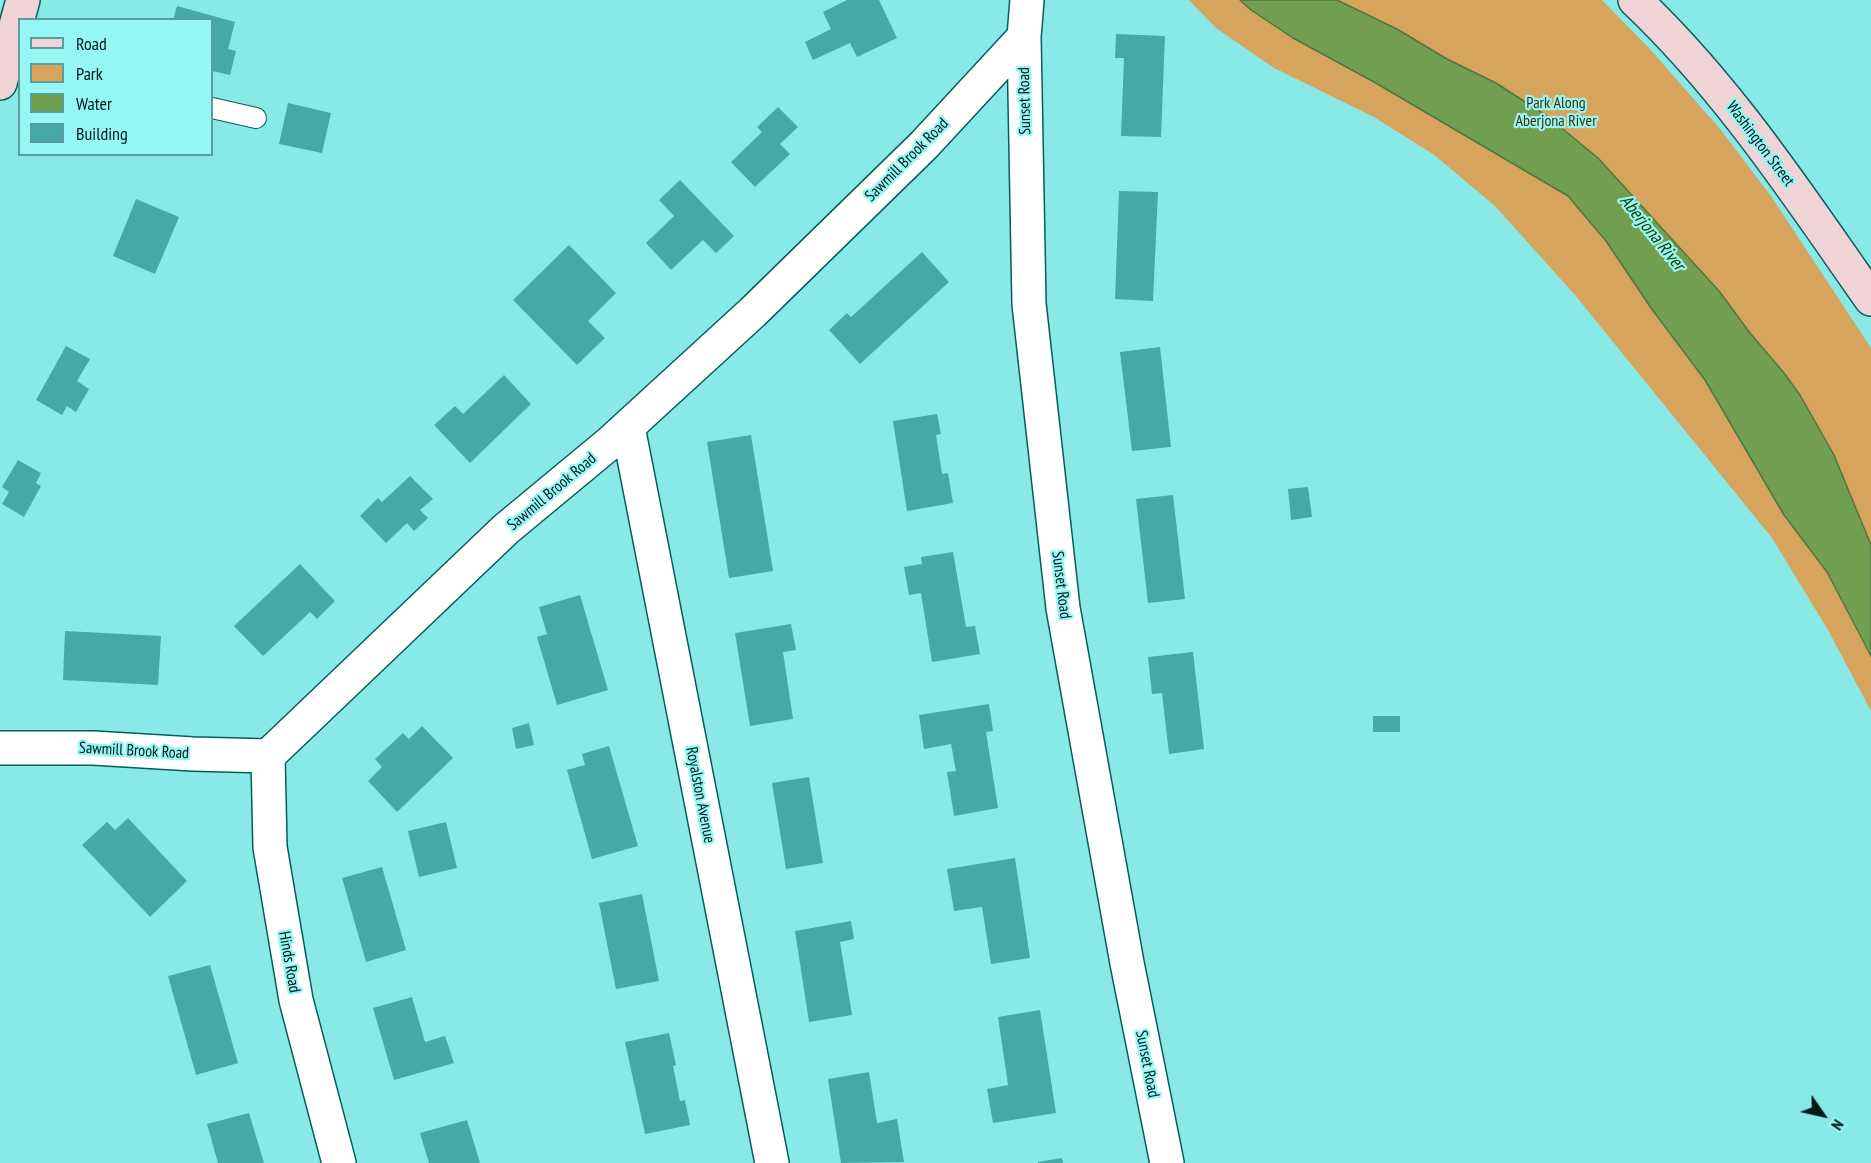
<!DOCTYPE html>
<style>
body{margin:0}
#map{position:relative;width:1871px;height:1163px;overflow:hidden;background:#89e9e6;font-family:"PT Sans Narrow",sans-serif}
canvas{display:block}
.legend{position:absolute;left:18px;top:18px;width:195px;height:138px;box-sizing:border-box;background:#96f6f3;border:2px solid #5a9e9c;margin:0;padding:8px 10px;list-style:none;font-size:18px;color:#001a1a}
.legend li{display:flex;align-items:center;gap:12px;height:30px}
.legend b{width:30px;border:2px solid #5a9e9c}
.north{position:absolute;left:1793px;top:1085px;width:60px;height:60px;-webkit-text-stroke:4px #96f6f3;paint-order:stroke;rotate:124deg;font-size:16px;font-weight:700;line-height:24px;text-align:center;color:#001a1a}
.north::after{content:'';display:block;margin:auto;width:21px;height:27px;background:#001a1a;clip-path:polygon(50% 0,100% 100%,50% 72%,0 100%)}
</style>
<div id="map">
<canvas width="1871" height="1163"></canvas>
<ul class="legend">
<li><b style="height:8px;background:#efd3d6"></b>Road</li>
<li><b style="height:16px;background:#d7a45e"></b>Park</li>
<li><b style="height:16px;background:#719f4f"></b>Water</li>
<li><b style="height:16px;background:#46a9a7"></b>Building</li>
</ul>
<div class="north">N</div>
</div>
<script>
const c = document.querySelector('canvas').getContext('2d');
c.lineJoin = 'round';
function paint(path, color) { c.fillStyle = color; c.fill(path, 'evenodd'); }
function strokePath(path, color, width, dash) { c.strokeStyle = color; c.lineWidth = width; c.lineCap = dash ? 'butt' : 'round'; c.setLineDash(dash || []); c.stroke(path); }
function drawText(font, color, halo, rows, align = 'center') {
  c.font = font + ' "PT Sans Narrow",sans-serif'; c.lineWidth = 4.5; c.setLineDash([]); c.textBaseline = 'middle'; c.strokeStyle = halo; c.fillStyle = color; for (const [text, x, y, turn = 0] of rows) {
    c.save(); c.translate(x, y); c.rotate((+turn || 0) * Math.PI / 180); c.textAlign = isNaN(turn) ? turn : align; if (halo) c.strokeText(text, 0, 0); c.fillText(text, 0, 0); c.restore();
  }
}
paint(new Path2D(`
 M1189 0H1602L1649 48 1720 129 1771 196 1871 348V711L1828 630 1772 538 1575 295 1495 206 1433 154 1372 116 1274 68 1216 28Z`), '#d7a45e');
const water = new Path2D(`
 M1240 0H1337L1397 29 1447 59 1496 83 1547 116 1598 158 1719 291 1750 333 1784 373 1800 395 1834 455 1871 545V656L1827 572 1784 515 1705 380 1651 308 1606 241 1568 196 1374 82 1293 38 1251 10Z`);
paint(water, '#719f4f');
strokePath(water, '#4f773f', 1.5);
paint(new Path2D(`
 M847 0H879L897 38 857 57 850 43 813 60 805 42 831 29 823 12Z
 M177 6 235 22 228 49 236 51 230 75 212 71V20H173Z
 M1116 34 1165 36 1161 137 1121 136 1124 58H1115Z
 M288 103 331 113 322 153 279 144Z
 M778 107 798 127 780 144 790 154 755 187 731 162 762 132 757 127Z
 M680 180 734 236 716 253 703 240 671 270 646 243 674 216 659 200Z
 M1119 191 1158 192 1153 301 1115 299Z
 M136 199 179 217 155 274 113 256Z
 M569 245 616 293 588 321 605 338 577 365 513 300Z
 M922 252 949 282 860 364 829 330 847 313 851 317Z
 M66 346 90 359 77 381 89 389 76 412 67 406 62 415 36 400Z
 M1160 347 1171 447 1132 451 1120 352Z
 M504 375 531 404 470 463 434 425 455 406 463 414Z
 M937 414 941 434 936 435 942 474 948 473 953 503 907 511 893 421Z
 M751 435 773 571 729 578 707 442Z
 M18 460 41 473 36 483 41 486 24 517 2 504 9 492 2 487Z
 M410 476 433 499 420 510 428 518 414 531 407 523 386 543 360 516 378 498 382 502Z
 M1308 487 1312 517 1291 520 1288 489Z
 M1173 495 1185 599 1148 603 1136 499Z
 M953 552 966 627 975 626 980 654 932 662 921 593 909 595 904 567 922 564 921 557Z
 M300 564 335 601 317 619 310 612 263 656 234 626Z
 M580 595 608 690 557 705 537 637 547 634 539 607Z
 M791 624 796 650 783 652 793 719 750 726 735 633Z
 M65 631 161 636 158 685 63 680Z
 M1193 652 1204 749 1169 754 1162 693 1152 694 1148 657Z
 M989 704 993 731 986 732 998 808 954 816 947 772 956 771 951 744 924 749 919 715Z
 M1373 716H1400V732H1373Z
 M529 723 534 745 516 749 512 728Z
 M422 726 453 758 397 812 368 781 382 767 375 759 403 733 409 739Z
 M609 746 638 846 592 859 567 770 585 765 582 754Z
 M809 777 823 863 786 869 772 783Z
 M128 818 187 881 150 917 82 845 107 822 115 830Z
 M446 822 457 868 419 877 408 831Z
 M1015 858 1030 958 991 964 982 907 954 911 947 869Z
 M382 867 406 950 366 962 342 878Z
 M642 894 659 981 616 989 599 903Z
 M851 921 854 939 840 942 852 1015 809 1022 795 931Z
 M210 965 238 1063 196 1075 168 976Z
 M412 997 425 1042 445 1036 454 1063 394 1080 373 1008Z
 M1040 1010 1056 1113 993 1123 987 1089 1008 1085 998 1017Z
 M669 1033 676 1065 673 1066 680 1101 685 1100 690 1125 645 1134 625 1042Z
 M869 1072 877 1123 897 1119 904 1162 841 1163 828 1079Z
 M249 1113 264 1163H218L207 1124Z
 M467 1120 480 1163H429L420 1133Z
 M1062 1158 1063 1163H1038V1162Z`), '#46a9a7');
const service = new Path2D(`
 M212 108 256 118`);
const minor = new Path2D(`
 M1027 0 1024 37 1029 304 1063 608 1127 963 1167 1163
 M628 427 772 1163
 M0 748H93L193 754 268 756 506 529 611 442 753 312 924 145 1024 37
 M268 756 270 847 296 1000 339 1163`);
const secondary = new Path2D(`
 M1635 0C1728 88 1798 195 1871 299
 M0 83 23 0`);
strokePath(service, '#055d5c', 22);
strokePath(minor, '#055d5c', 36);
strokePath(secondary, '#055d5c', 36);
strokePath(service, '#fff', 20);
strokePath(minor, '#fff', 33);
strokePath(secondary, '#efd3d6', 33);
drawText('16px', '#001a1a', '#96f6f3', [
 ["Sunset Road",1025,101,-91],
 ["Washington Street",1760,144,53],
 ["Sawmill Brook Road",907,160,-45],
 ["Sawmill Brook Road",552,492,-40],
 ["Sunset Road",1061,585,83],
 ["Sawmill Brook Road",134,751,3],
 ["Royalston Avenue",700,795,79],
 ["Hinds Road",289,962,80],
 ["Sunset Road",1147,1064,79]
]);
drawText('16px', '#422b06', '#96f6f3', [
 ["Park Along",1556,103],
 ["Aberjona River",1556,121]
]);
drawText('italic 18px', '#1b3700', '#96f6f3', [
 ["Aberjona River",1652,233,51]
]);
</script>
